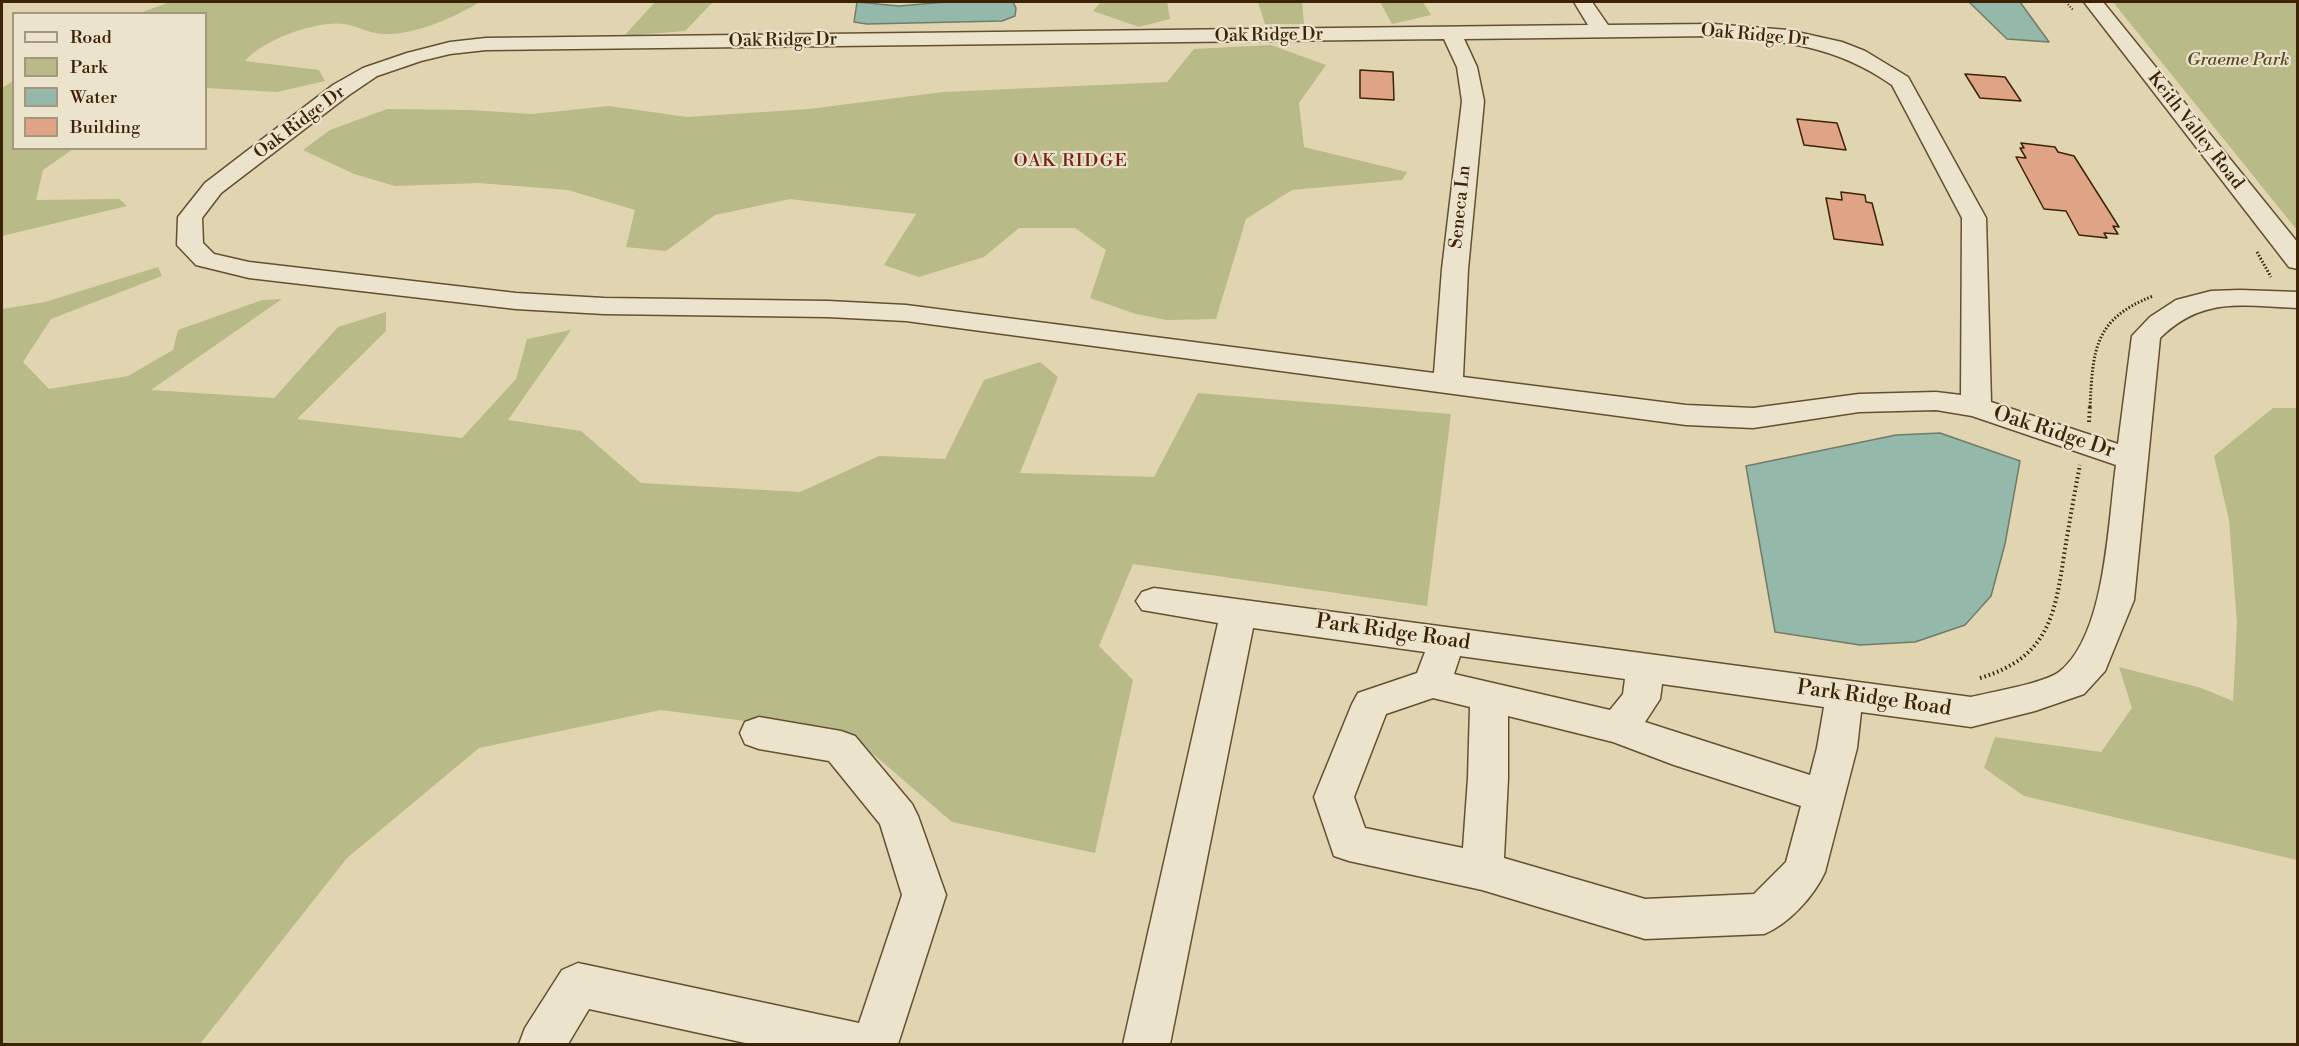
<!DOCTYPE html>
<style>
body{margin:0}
#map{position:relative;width:2299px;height:1046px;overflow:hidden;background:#e0d4b1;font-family:"Libre Bodoni",serif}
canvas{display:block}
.frame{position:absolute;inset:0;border:3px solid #3d2305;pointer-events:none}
.legend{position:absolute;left:12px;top:12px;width:195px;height:138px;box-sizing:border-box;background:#ebe3cc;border:2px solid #a5967c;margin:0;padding:8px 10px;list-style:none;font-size:18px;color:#3d2305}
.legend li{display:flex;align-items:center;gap:12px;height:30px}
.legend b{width:30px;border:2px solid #a5967c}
</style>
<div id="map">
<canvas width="2299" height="1046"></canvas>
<div class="frame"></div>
<ul class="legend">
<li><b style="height:8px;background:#ebe3cc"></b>Road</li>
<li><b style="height:16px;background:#b8bb88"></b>Park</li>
<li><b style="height:16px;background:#94b8aa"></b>Water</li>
<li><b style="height:16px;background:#dfa486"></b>Building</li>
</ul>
</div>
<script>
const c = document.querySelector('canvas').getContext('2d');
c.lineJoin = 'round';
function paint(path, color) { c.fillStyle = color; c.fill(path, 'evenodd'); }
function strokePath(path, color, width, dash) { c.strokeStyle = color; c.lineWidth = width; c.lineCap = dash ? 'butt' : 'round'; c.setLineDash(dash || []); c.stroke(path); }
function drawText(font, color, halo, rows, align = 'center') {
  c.font = font + ' "Libre Bodoni",serif'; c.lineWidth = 4.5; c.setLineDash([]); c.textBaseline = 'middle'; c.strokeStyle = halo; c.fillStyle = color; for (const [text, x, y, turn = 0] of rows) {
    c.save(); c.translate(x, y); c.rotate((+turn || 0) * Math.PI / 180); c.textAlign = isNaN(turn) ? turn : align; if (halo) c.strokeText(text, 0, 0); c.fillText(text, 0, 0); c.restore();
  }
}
paint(new Path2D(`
 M170 2H480C453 18 413 36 381 34 369 33 357 26 345 24 317 20 262 40 245 61L319 70 325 81 277 92 206 88V14L140 13Z
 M655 2H713L685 31 624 36Z
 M1101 2H1167L1170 19 1139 27 1093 11Z
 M1258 2H1302L1304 24H1265Z
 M1380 2H1423L1431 15 1392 24Z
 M2113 2H2297V230Z
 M1271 45 1326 65 1299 103 1304 147 1407 172 1402 180 1292 190 1246 219 1216 319 1167 320 1136 314 1090 298 1106 250 1075 228H1019L984 257 919 277 884 265 916 214 790 199 715 215 666 251 626 247 635 210 568 190 479 183 395 186 354 174 303 150 330 130 387 109 471 110 532 114 609 106 687 117 809 109 943 92 1167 82 1194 49Z
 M13 81 14 148 73 149 43 170 36 200 119 199 127 206 2 236V88Z
 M158 267 162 276 51 319 23 362 49 389 128 376 173 350 178 330 262 300 282 299 151 390 274 398 338 327 386 312V331L297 419 462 438 516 379 527 339 571 330 508 420 581 431 641 483 800 492 879 456 945 459 984 380 1040 362 1058 377 1020 473 1154 477 1198 393 1451 414 1427 606 1133 564 1099 646 1133 680 1095 853 952 822 851 735 661 710 479 748 347 858 200 1044H2V309L45 302Z
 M2273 408H2297V860L2024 796 1984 768 1995 737 2101 752 2132 708 2119 667 2201 688 2233 701 2237 623 2229 520 2214 456Z`), '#b8bb88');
const water = new Path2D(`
 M857 2 899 6 946 2H1013L1016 8 1015 16 1002 21 867 24 854 22Z
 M1969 2H2020L2049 42 2007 39Z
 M1940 433 2020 461 2005 544 1991 596 1965 625 1915 642 1860 645 1775 632 1746 466 1896 435Z`);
paint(water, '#94b8aa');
strokePath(water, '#717c68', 1.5);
const building = new Path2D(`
 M1360 70 1393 72 1394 100 1360 98Z
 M1965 74 2005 77 2021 101 1980 98Z
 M1797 119 1837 123 1846 150 1804 145Z
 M2021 143 2055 147 2058 152 2074 156 2119 227 2113 226 2118 234 2104 233 2107 238 2079 235 2066 211 2044 209 2016 157 2026 158 2020 148H2024Z
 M1841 192 1865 195 1866 202 1872 203 1883 245 1834 239 1826 198 1842 200Z`);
paint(building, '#dfa486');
strokePath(building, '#3d2305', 1.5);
const minor = new Path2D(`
 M1574 2H1592L1608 25 1713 24 1788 30 1842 42 1865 51 1908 77 1986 218 1991 402 2118 444 2132 336 2150 317 2176 300 2211 291 2240 290 2298 292V308C2242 306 2203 296 2160 338L2134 600 2105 671 2084 694 2035 711 1971 727 1861 712 1857 748 1825 872C1814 896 1789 924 1764 934L1645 939 1482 890 1349 861 1334 856 1314 797 1352 704 1358 693 1417 673 1425 652 1253 628 1170 1044H1123L1218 623 1142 610 1136 601 1142 592 1154 588 1971 697C1991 692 2045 683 2059 672 2106 636 2108 521 2116 465L1972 416 1936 410 1859 412 1753 428 1686 425 906 321 828 317 604 314 516 309 249 278 196 265 177 245 178 217 205 183 333 85 363 68 407 53 450 42 486 38 1588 25ZM1713 36C1781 40 1835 45 1892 85L1962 218 1961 395 1936 392 1859 394 1753 408 1686 405 1463 377 1468 269 1484 101 1477 67 1464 39ZM1444 39 1457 67 1462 101 1442 269 1434 373 906 305 828 301 604 298 516 293 249 262 214 254 203 243 202 218 221 193 349 95 377 76 421 61 450 54 486 50ZM1460 656 1625 679 1623 694 1610 710 1454 674ZM1662 684 1824 707 1817 748 1810 775 1645 722 1660 699ZM1433 698 1470 707 1468 778 1463 848 1365 828 1354 797 1386 714ZM1508 716 1613 742 1674 765 1801 806 1786 862 1754 894 1645 899 1504 858 1508 778Z
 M2084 2H2103L2298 243V269L2289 267Z
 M759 717 841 731 855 736 912 804 918 816 946 895 898 1044H750L589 1009 568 1044H519L525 1028 562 970 578 963 859 1023 902 895 880 824 829 761 759 749 745 744 740 733 745 722Z`);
strokePath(minor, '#664f30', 3);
strokePath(new Path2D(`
 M2066 2 2073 10`), '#3d2305', 2, [1, 2]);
strokePath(new Path2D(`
 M2257 252 2271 277
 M2090 407C2093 349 2094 319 2153 296`), '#3d2305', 3, [1.5, 2]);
strokePath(new Path2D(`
 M2089 422 2090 405
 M1980 678C2047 658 2055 617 2064 555 2069 525 2074 495 2080 465`), '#3d2305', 4, [1.5, 3]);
paint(minor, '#ebe3cc');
drawText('18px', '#3d2305', '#ebe3cc', [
 ["Oak Ridge Dr",1269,36,-1],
 ["Oak Ridge Dr",1755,36,5],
 ["Oak Ridge Dr",783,41,-1],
 ["Oak Ridge Dr",300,123,-37],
 ["Keith Valley Road",2195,131,52],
 ["Seneca Ln",1461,207,-84]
]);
drawText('italic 18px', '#5c4926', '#ebe3cc', [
 ["Graeme Park",2238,61]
]);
c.letterSpacing = '1.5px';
drawText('18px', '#7a1f14', '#ebe3cc', [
 ["OAK RIDGE",1071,162]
]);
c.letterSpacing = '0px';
drawText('21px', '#3d2305', '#ebe3cc', [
 ["Oak Ridge Dr",2054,433,18],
 ["Park Ridge Road",1393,633,8],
 ["Park Ridge Road",1874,699,8]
]);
</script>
